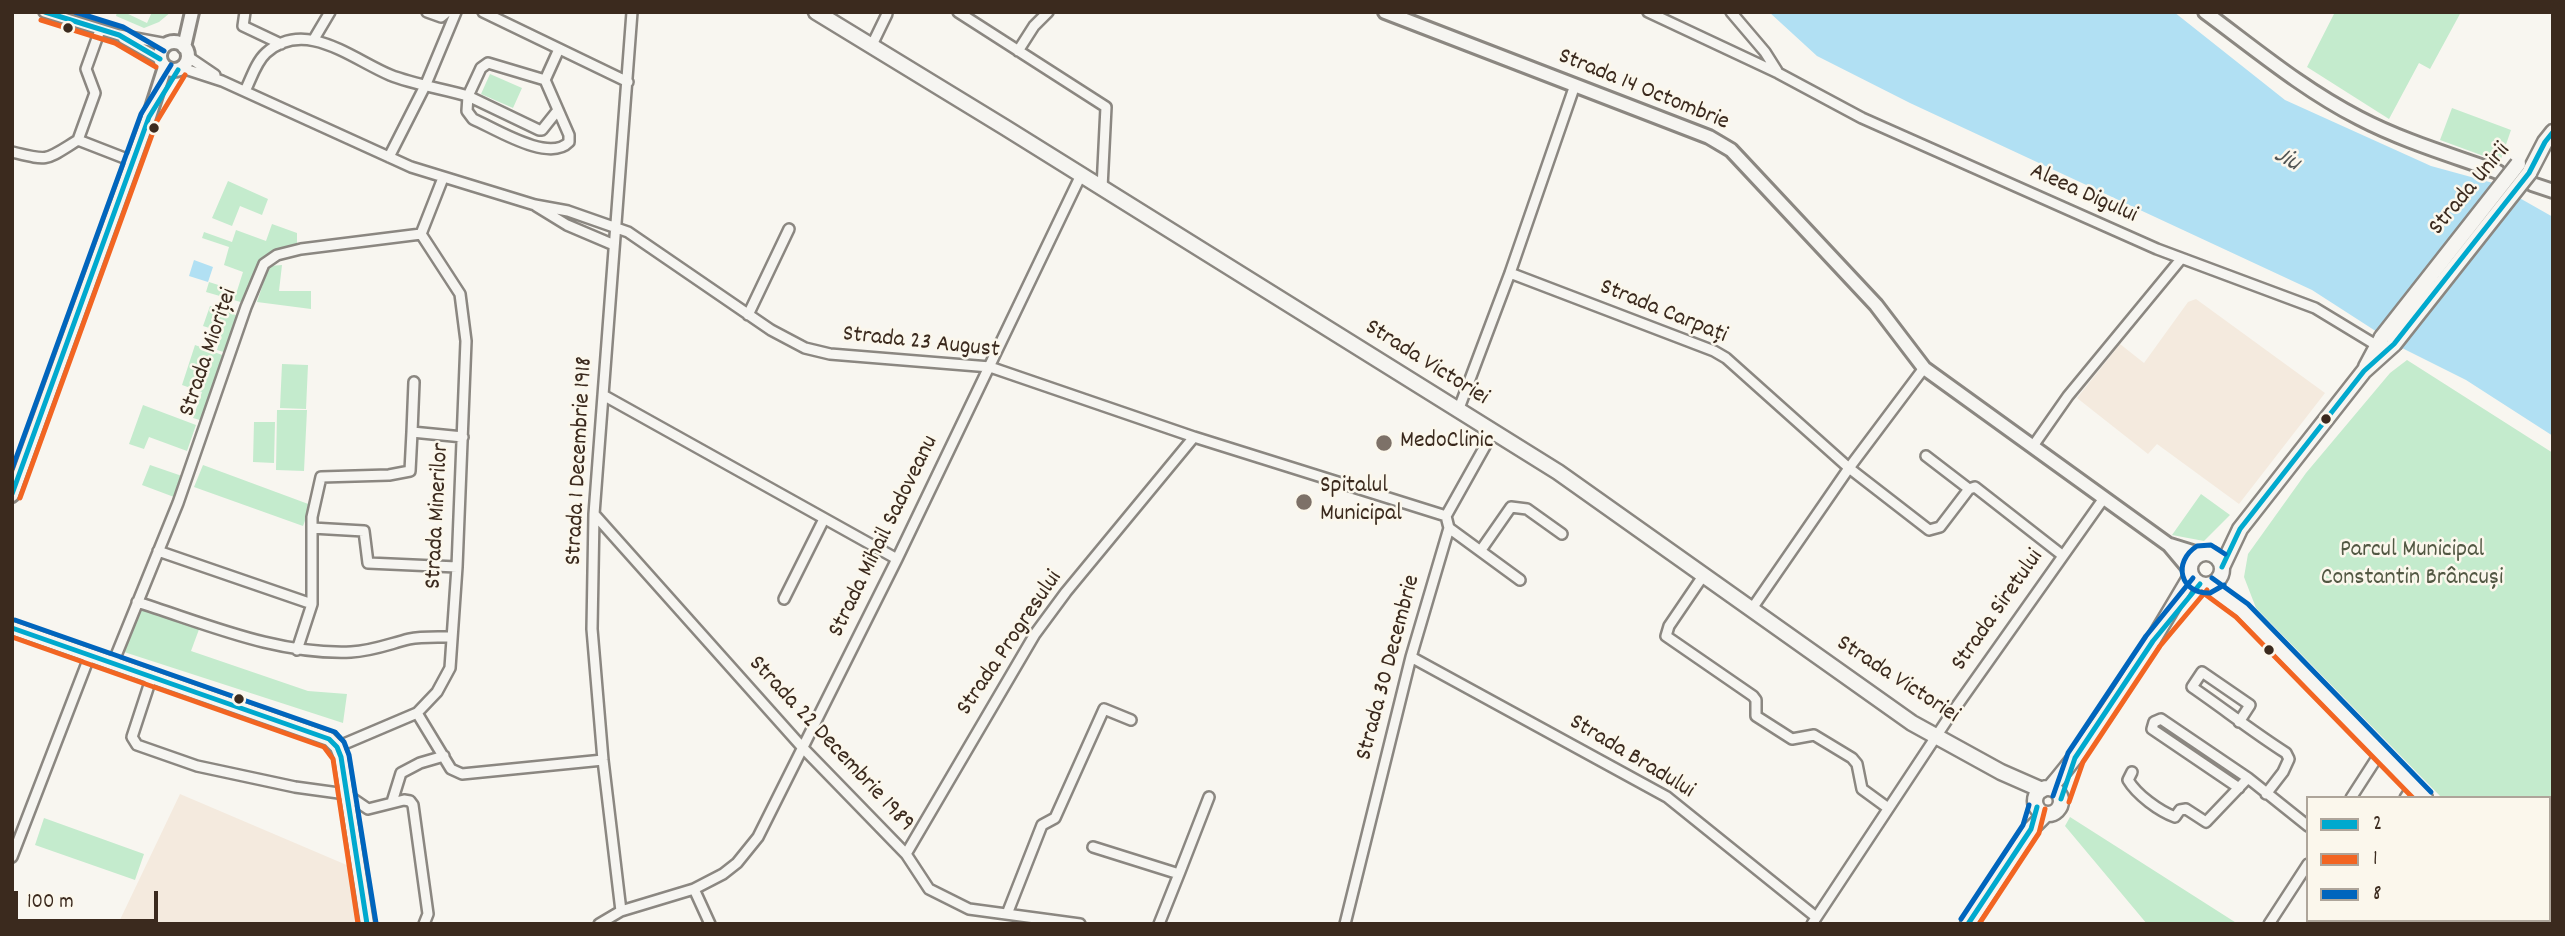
<!DOCTYPE html>
<meta charset="utf-8">
<style>
body{margin:0}
#map{position:relative;width:2565px;height:936px;overflow:hidden;background:#f8f6f0;font-family:Dekko,sans-serif}
canvas{display:block}
.frame{position:absolute;inset:0;border:14px solid #3b2a1e;pointer-events:none}
.legend{position:absolute;left:2306px;top:796px;width:245px;height:126px;box-sizing:border-box;background:#fbf7ec;border:2px solid #aea59a;margin:0;padding:9px 12px;list-style:none;font-size:21px;color:#3b2a1e}
.legend li{display:flex;align-items:center;gap:14px;height:35px}
.legend b{width:35px;border:2px solid #aea59a}
.scale{position:absolute;left:14px;top:891px;width:144px;height:32px;box-sizing:border-box;border:4px solid #3b2a1e;border-top:0;padding-left:9px;font-size:21px;line-height:24px;white-space:nowrap;color:#3b2a1e;-webkit-text-stroke:5px #fbf7ec;paint-order:stroke}
</style>
<div id="map">
<canvas width="2565" height="936"></canvas>
<div class="frame"></div>
<ul class="legend">
<li><b style="height:9px;background:#00a9ce"></b>2</li>
<li><b style="height:9px;background:#f26522"></b>1</li>
<li><b style="height:9px;background:#0065bd"></b>8</li>
</ul>
<div class="scale">100 m</div>
</div>
<script>
const c = document.querySelector('canvas').getContext('2d');
c.lineJoin = 'round';
function paint(path, color) { c.fillStyle = color; c.fill(path, 'evenodd'); }
function strokePath(path, color, width, dash) { c.strokeStyle = color; c.lineWidth = width; c.lineCap = dash ? 'butt' : 'round'; c.setLineDash(dash || []); c.stroke(path); }
function drawText(font, color, halo, rows, align = 'center') {
  c.font = font + ' Dekko,sans-serif'; c.lineWidth = 5; c.setLineDash([]); c.textBaseline = 'middle'; c.strokeStyle = halo; c.fillStyle = color; for (const [text, x, y, turn = 0] of rows) {
    c.save(); c.translate(x, y); c.rotate((+turn || 0) * Math.PI / 180); c.textAlign = isNaN(turn) ? turn : align; if (halo) c.strokeText(text, 0, 0); c.fillText(text, 0, 0); c.restore();
  }
}
paint(new Path2D(`
 M2196 299 2325 393 2239 504 2157 444 2148 454 2077 398 2120 344 2144 363 2188 302Z
 M180 794 349 866 360 924H118Z`), '#f4eade');
paint(new Path2D(`
 M117 12H124L147 23 152 12H171L159 22 144 28 116 16Z
 M2335 12H2461L2430 69 2419 63 2389 119 2307 67Z
 M490 74 522 88 513 108 481 94Z
 M2452 108 2511 130 2500 162 2440 140Z
 M228 181 268 199 262 215 240 206 232 226 212 218Z
 M272 224 297 233V246L261 264 257 269 244 303 206 292 209 282 237 291 243 272 224 265 229 247 202 238 204 232 232 242 236 230 266 241Z
 M282 265 279 291H311V309L257 302 269 266Z
 M210 306 236 315 234 324 237 325 227 353 217 350 222 332 203 326Z
 M195 345 225 356 203 421 193 418 202 392 182 385Z
 M2407 360 2553 453V910L2549 906V798H2442L2256 608 2244 577 2248 554 2306 473 2390 373Z
 M282 364 308 365 306 409 280 408Z
 M143 405 196 425 187 451 149 437 144 449 129 444Z
 M277 410H307L304 471 276 470Z
 M254 422H275L274 463 253 462Z
 M150 465 182 476 174 497 142 485Z
 M203 465 311 505 303 526 194 487Z
 M2201 494 2230 515 2204 541 2172 535Z
 M140 605 201 624 191 651 308 691 347 694 343 723 124 652Z
 M2070 817 2238 924H2147L2065 826Z
 M44 818 144 854 135 880 35 845Z`), '#c4ebcd');
paint(new Path2D(`
 M1769 12H2174L2285 100 2431 166 2493 183 2553 217V436L2466 380 2402 348 2312 290 1910 103 1817 56Z
 M194 260 213 267 208 282 189 276Z`), '#b1e0f3');
const street = new Path2D(`
 M44 12 119 35 167 44
 M245 12 243 26 281 44
 M427 12 441 17 447 12
 M483 12 628 82
 M958 12 1106 107 1102 188
 M1648 12 1778 73 1862 118 2157 249 2315 308 2376 345
 M1731 12 1765 52 1777 71
 M123 38 160 59
 M314 39 330 12
 M871 47 887 14
 M1018 51 1034 26 1048 12
 M187 56 215 75
 M182 68 222 81 411 167 535 205 568 211 628 232 771 330 805 348 830 354 990 367 1194 437 1446 516
 M545 80 488 63 481 68 468 96 539 130H542L558 110
 M245 91C251 79 256 62 266 53 305 18 352 59 390 75 412 84 444 89 468 96L467 111 473 119C496 129 549 163 569 142V135L545 80 559 49
 M78 140 95 93 86 69 100 30
 M78 140 132 161
 M12 152C50 161 44 161 78 140
 M389 157 426 84 456 12
 M536 206 567 225 614 245
 M421 234 443 178
 M1510 273 1714 351 1726 358 1849 468 1929 530 1940 527 1969 489 1975 487 2062 555
 M748 315 789 229
 M603 395 897 559
 M1458 411 1510 273 1575 85
 M412 432 414 382
 M2033 446 2068 396 2181 259
 M1926 456 1969 489
 M594 514 802 747 906 854 929 889 969 909 1080 924
 M312 528 364 531 368 563 457 567
 M1449 528 1520 580
 M1481 550 1511 507 1527 509 1562 534
 M158 551 312 604
 M1703 576 1669 626 1666 636 1753 696 1756 700V716L1792 739 1814 735 1852 758 1857 764 1862 789 1888 808
 M784 599 824 519
 M137 602C207 624 277 655 351 652 372 651 389 644 409 639 422 636 438 637 452 637
 M1751 610 1849 468 1924 368
 M297 650 312 604V517L321 477 389 475 410 471 412 432 463 437
 M1411 657 1667 797 1816 917
 M113 663 178 503 246 307 264 264 277 255 301 249 421 234
 M152 676 132 737 137 745 197 766 295 787 346 794 368 809 404 800 410 801 413 805 428 914 424 924
 M417 713 451 769 462 774 603 760
 M2239 722 2250 705 2202 672 2192 687C2224 709 2253 732 2286 753L2289 759 2283 772 2266 794
 M337 747 417 713 437 692 450 668 457 567 466 341 460 294 421 234
 M2132 772 2128 780C2137 795 2159 811 2175 817L2180 810 2186 809 2206 822 2248 778
 M2239 788 2152 729 2154 722 2161 719 2248 778 2308 826
 M2351 798 2380 753
 M2405 798 2413 786
 M392 802 401 773 420 763 444 756
 M1093 847 1179 874 1159 924
 M906 854 1035 634 1066 592 1194 437
 M12 857 90 655
 M1179 874 1209 797
 M694 889 710 924
 M621 911 603 760 592 629 594 514 632 12
 M1007 914 1042 825 1055 818 1104 709 1131 720
 M599 924 621 911 694 889 723 874 737 863 758 837 897 559 1081 175
 M1345 924 1411 657 1449 528 1446 516 1493 432
 M1812 924 1949 717 2104 498
 M2269 924 2308 864
 M2327 924 2329 920
 M2470 924 2473 920`);
const secondary = new Path2D(`
 M1385 12 1709 137 1731 150 1876 305 1924 368 2169 545 2190 570
 M2205 12C2255 49 2304 90 2359 118 2403 141 2451 155 2498 172
 M160 56a14 14 0 1 1 28 0a14 14 0 1 1-28 0Z
 M184 47 192 12
 M2532 184 2553 191
 M12 495 149 117 165 67
 M2170 545 2199 554
 M12 628 329 739 337 747 341 757 367 924`);
const primary = new Path2D(`
 M816 12 1006 128 1558 472 1912 723 2001 772 2042 790
 M2529 173 2545 142 2553 132
 M2366 367 2382 337
 M2190 569a16 16 0 1 1 32 0a16 16 0 1 1-32 0Z
 M2222 567 2240 529 2364 371 2394 344
 M2207 585 2242 610 2425 798
 M2050 788C2105 724 2148 648 2191 576
 M2035 801a13 13 0 1 1 26 0a13 13 0 1 1-26 0Z
 M2548 920 2552 924
 M1968 924 2031 829 2046 814`);
strokePath(street, '#8b8781', 14);
strokePath(secondary, '#8b8781', 18);
strokePath(primary, '#8b8781', 19);
strokePath(street, '#f6f5f1', 9);
strokePath(secondary, '#f6f5f1', 12);
strokePath(primary, '#f6f5f1', 14);
const primaryBridge = new Path2D(`
 M2382 337 2518 164
 M2394 344 2529 173`);
strokePath(primaryBridge, '#8b8781', 19, []);
strokePath(primaryBridge, '#f6f5f1', 14);
strokePath(new Path2D(`
 M45 12 119 35 160 59
 M12 494 149 117 178 70
 M2222 567 2240 529 2364 371 2394 344 2529 173 2545 142 2553 132
 M12 628 329 739 337 747 341 757 367 924
 M2061 799 2075 758 2153 641 2200 584
 M1968 924 2031 829 2037 807`), '#00a9ce', 5);
strokePath(new Path2D(`
 M41 20 115 43 156 67
 M20 498 157 121 185 75
 M2202 592 2236 617 2413 798
 M12 637 324 747 333 759 358 924
 M2069 802 2083 762 2160 646 2207 590
 M1979 924 2039 833 2045 809`), '#f26522', 5);
strokePath(new Path2D(`
 M75 12 123 27 164 51
 M12 469 141 114 171 65
 M2212 578 2248 604 2431 792
 M2224 585 2210 593C2180 594 2172 562 2197 546L2211 545 2225 554
 M15 620 335 732 344 742 349 755 376 923
 M2053 796 2068 753 2146 636 2193 578
 M1961 919 2023 825 2029 805`), '#0065bd', 5);
for (const [x, y, r, color] of [
 [68,28,6,"#3b2a1e"],
 [154,128,6,"#3b2a1e"],
 [2326,419,6,"#3b2a1e"],
 [1384,443,9,"#7d7168"],
 [1304,502,9,"#7d7168"],
 [2269,650,6,"#3b2a1e"],
 [239,699,6,"#3b2a1e"]
]) { const dot = new Path2D(); dot.arc(x, y, r, 0, 2 * Math.PI); c.fillStyle = color; c.fill(dot); strokePath(dot, '#fbf7ec', 2.5); }
drawText('24px', '#3b2a1e', '#fbf7ec', [
 ["Strada 14 Octombrie",1643,91,22],
 ["Strada Unirii",2471,190,-50],
 ["Aleea Digului",2083,195,24],
 ["Strada Carpați",1663,313,22],
 ["Strada 23 August",921,344,6],
 ["Strada Mioriței",210,353,-71],
 ["Strada Victoriei",1426,364,32],
 ["Strada 1 Decembrie 1918",581,461,-87],
 ["Strada Minerilor",439,516,-87],
 ["Strada Mihail Sadoveanu",885,537,-64],
 ["Strada Siretului",1999,611,-55],
 ["Strada Progresului",1011,644,-56],
 ["Strada 30 Decembrie",1390,668,-75],
 ["Strada Victoriei",1897,681,33],
 ["Strada 22 Decembrie 1989",830,745,47],
 ["Strada Bradului",1631,758,31]
]);
drawText('24px', '#3b2a1e', '#fbf7ec', [
 ["MedoClinic",1400,443],
 ["Spitalul",1320,488],
 ["Municipal",1320,516]
], 'left');
drawText('24px', '#525843', '#fbf7ec', [
 ["Parcul Municipal",2412,552],
 ["Constantin Brâncuși",2412,580]
]);
drawText('italic 26px', '#515554', '#fbf7ec', [
 ["Jiu",2286,161,29]
]);
</script>
